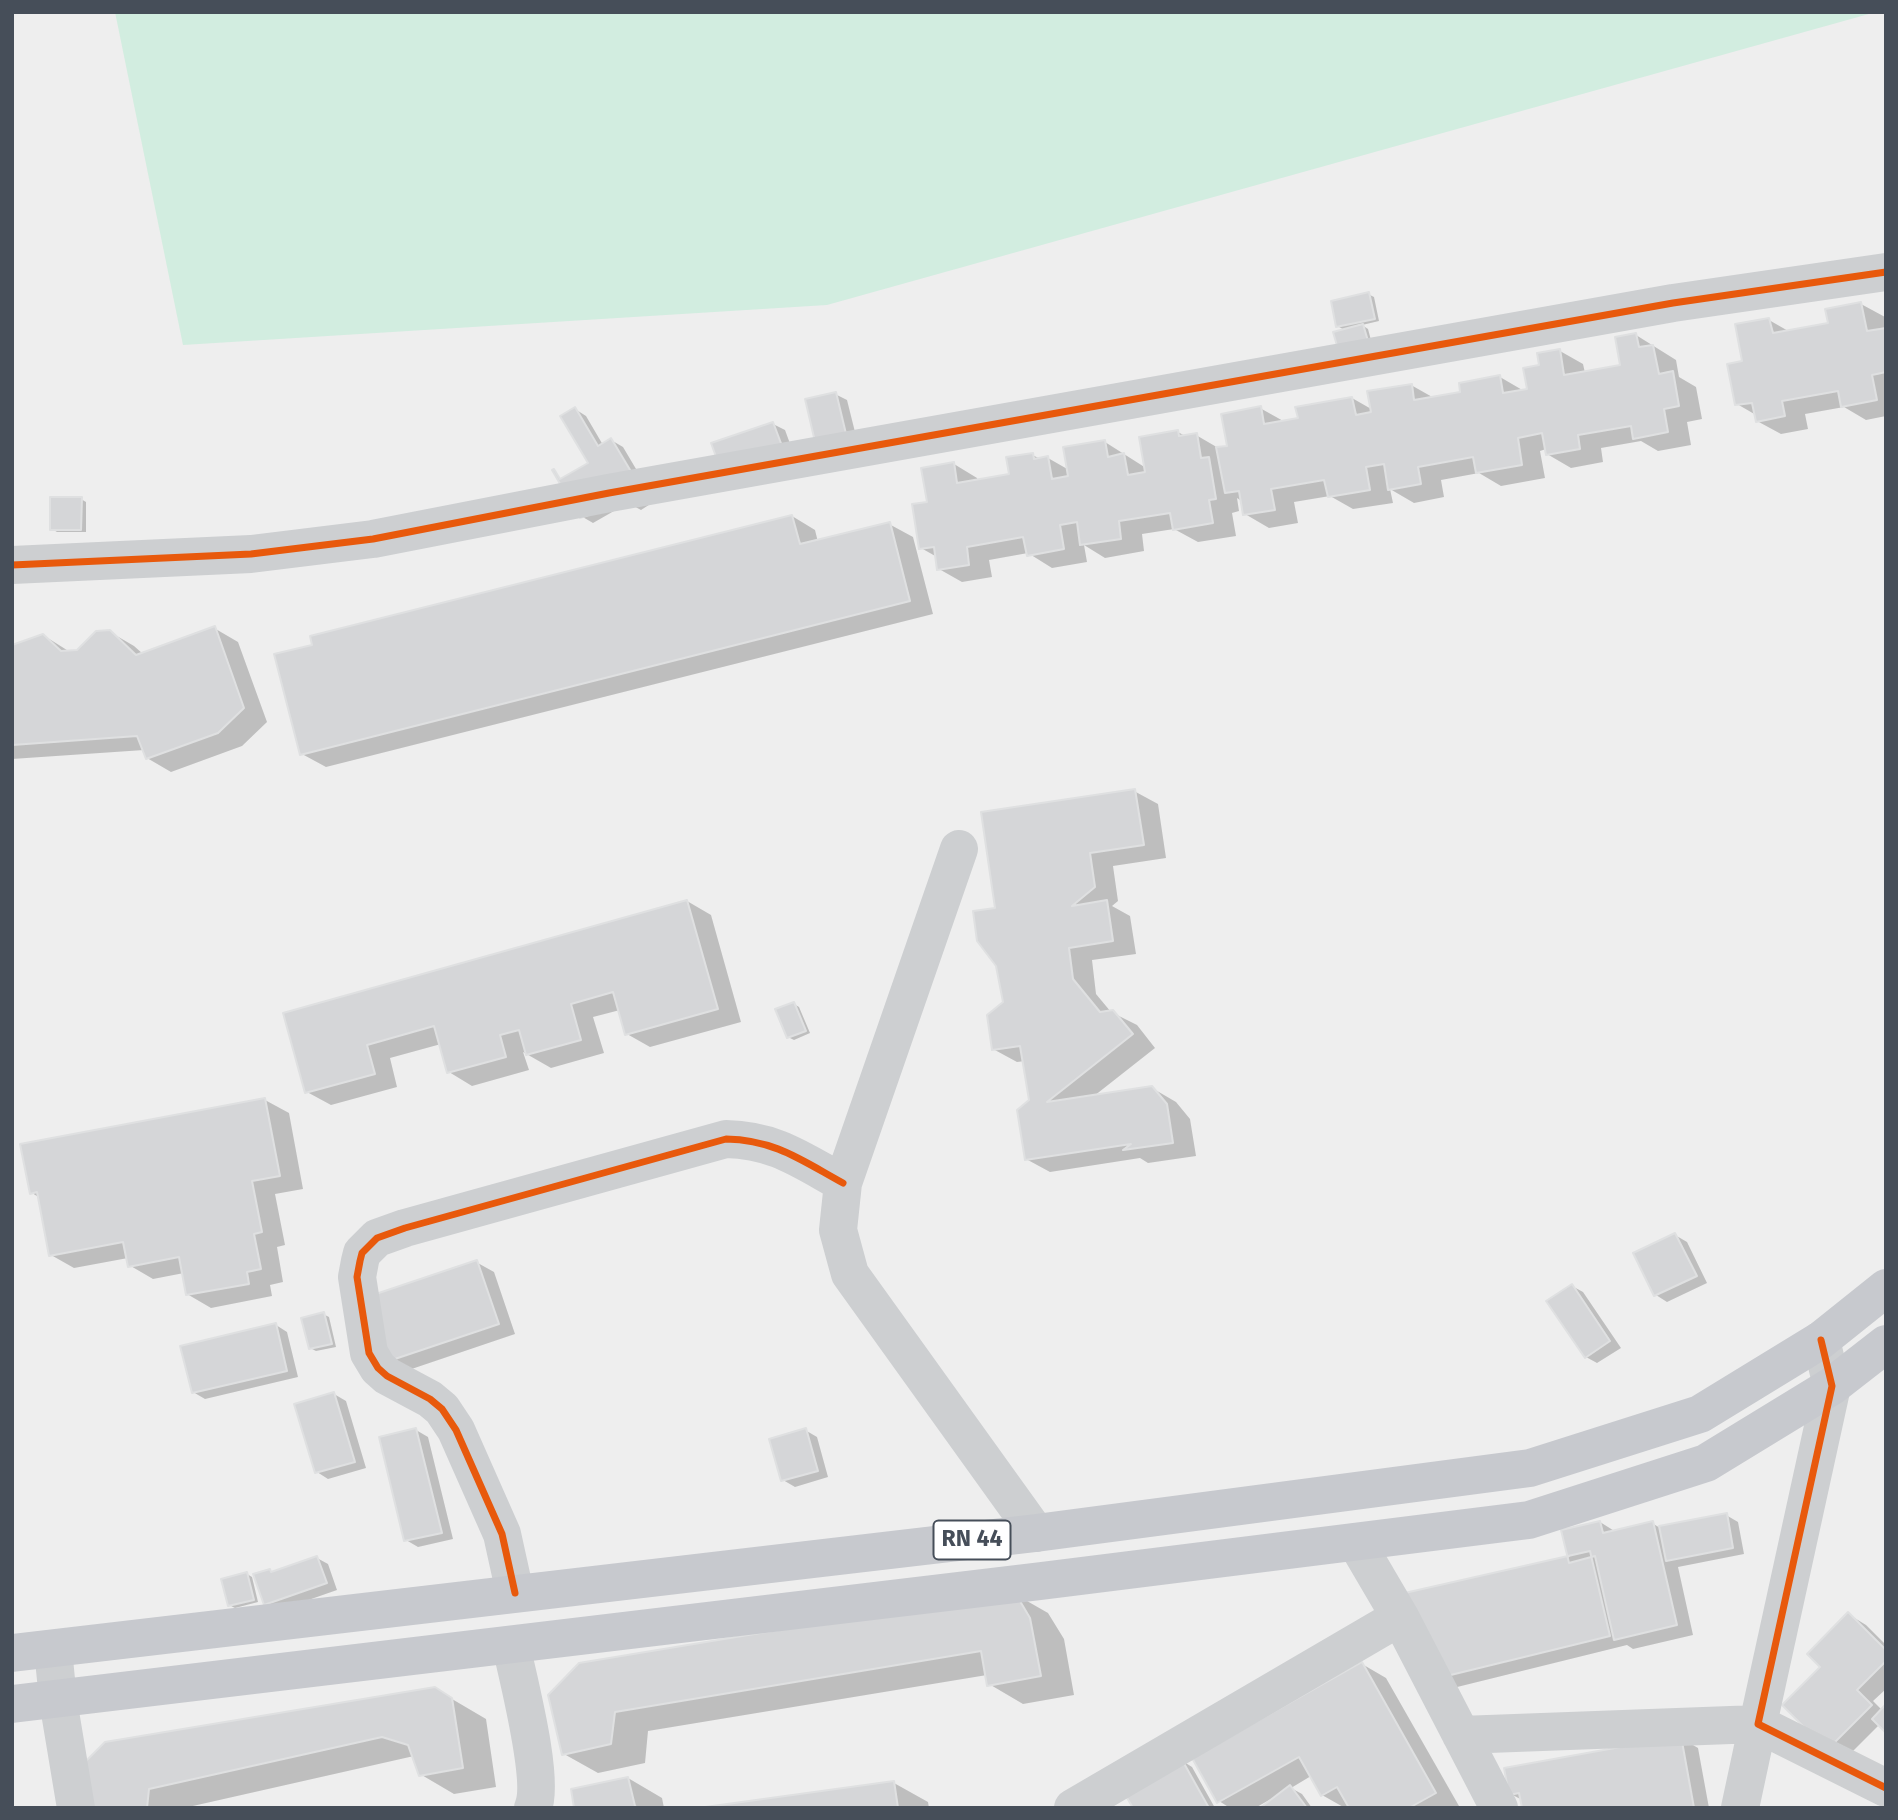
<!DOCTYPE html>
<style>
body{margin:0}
#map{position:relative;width:1898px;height:1820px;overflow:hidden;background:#eee;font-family:"Fira Sans",sans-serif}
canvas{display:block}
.frame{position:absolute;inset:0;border:14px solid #464e59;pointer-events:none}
</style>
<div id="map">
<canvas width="1898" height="1820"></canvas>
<div class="frame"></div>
</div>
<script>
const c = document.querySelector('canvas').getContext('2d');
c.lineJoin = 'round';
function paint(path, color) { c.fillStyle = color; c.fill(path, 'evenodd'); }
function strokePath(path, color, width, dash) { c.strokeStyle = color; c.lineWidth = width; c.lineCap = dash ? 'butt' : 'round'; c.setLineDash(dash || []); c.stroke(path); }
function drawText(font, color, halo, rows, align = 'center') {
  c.font = font + ' "Fira Sans",sans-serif'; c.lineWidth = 5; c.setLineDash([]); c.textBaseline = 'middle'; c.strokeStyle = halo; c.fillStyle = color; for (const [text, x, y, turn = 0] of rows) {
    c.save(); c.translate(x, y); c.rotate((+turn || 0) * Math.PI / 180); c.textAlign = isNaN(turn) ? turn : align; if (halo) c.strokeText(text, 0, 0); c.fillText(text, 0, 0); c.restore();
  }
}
paint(new Path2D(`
 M115 12H1876L827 305 183 345Z`), '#d2ede0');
paint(new Path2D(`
 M1368 294 1374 297 1379 321 1362 325 1368 329 1372 344 1337 326Z
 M1861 304 1885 317 1886 416 1866 420 1844 407 1805 414 1808 429 1781 434 1757 421 1756 415 1737 404 1744 362 1769 320 1790 332 1830 324Z
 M1636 335 1676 360 1679 377 1696 387 1702 419 1687 422 1691 445 1658 451 1641 441 1601 448 1603 462 1571 468 1547 454 1546 449 1540 451 1545 478 1501 486 1479 473 1441 480 1444 497 1414 503 1390 489 1393 503 1353 509 1330 496 1294 502 1298 523 1269 528 1245 514 1243 502 1237 498 1239 511 1232 513 1236 536 1198 542 1174 529 1142 534 1144 551 1105 558 1084 545 1087 562 1052 568 1028 553 989 560 992 577 962 582 939 569 937 557 921 548 929 503 954 464 977 478 978 481 1011 475 1032 455 1041 459 1048 458 1069 470 1105 442 1146 468 1178 432 1185 436 1196 435 1220 449 1229 447 1260 408 1285 422 1300 420 1352 398 1373 410 1411 385 1434 398 1462 393 1500 377 1524 391 1529 390 1542 366 1560 351 1583 364 1585 373 1622 366Z
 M835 394 847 400 858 444 807 400Z
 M575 409 586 416 603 445 611 440 623 447 655 501 641 510 628 503 593 523 581 516 590 463Z
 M773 424 785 430 796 460 736 481Z
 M81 499 86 502V532H57L52 529Z
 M792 516 815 530 818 542 889 524 913 537 933 614 326 767 302 754Z
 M214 628 238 642 267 722 242 746 171 772 147 758 144 750 12 759V647L43 635 70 652H78L110 632 134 646 143 654Z
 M1134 791 1158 804 1166 858 1113 866 1118 901 1112 906 1130 916 1136 954 1092 960 1096 994 1111 1012 1137 1025 1155 1048 1094 1096 1152 1088 1176 1102 1190 1119 1196 1156 1148 1163 1140 1158 1050 1172 1026 1159 1031 1101 1025 1061 1017 1062 993 1049 1004 1003 997 909Z
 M687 901 711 915 741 1022 650 1047 627 1034 620 1010 593 1017 604 1053 551 1068 523 1052 529 1070 472 1086 449 1072 441 1044 390 1058 397 1087 331 1105 307 1092 285 1014Z
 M794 1004 799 1007 810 1033 794 1040 788 1037Z
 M265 1100 289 1113 303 1189 275 1194 285 1245 277 1247 283 1282 270 1285 272 1296 211 1308 187 1294 184 1273 153 1279 129 1265 128 1258 74 1268 51 1255 40 1198 32 1193Z
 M1675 1235 1687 1242 1707 1283 1667 1302 1656 1295 1636 1254Z
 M476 1262 494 1272 515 1334 388 1377 370 1367Z
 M1572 1286 1583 1292 1621 1348 1597 1363 1586 1357Z
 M323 1314 329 1317 336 1347 316 1351 310 1348Z
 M276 1325 287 1332 298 1377 205 1399 193 1392Z
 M334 1394 346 1401 366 1468 328 1479 317 1472Z
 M416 1430 428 1437 453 1539 418 1547 406 1540Z
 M805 1430 817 1437 828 1477 795 1487 783 1480Z
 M1726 1515 1738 1522 1744 1554 1678 1567 1693 1635 1633 1649 1627 1645 1441 1691 1424 1681 1569 1557 1600 1522 1616 1532 1652 1523 1660 1528Z
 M317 1558 328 1564 337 1590 277 1611 265 1604 270 1570 274 1573Z
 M247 1574 252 1577 258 1602 235 1608 229 1605Z
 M1013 1593 1048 1613 1064 1639 1074 1695 1023 1704 989 1684 987 1675 648 1731 645 1763 598 1773 564 1754 550 1695Z
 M1848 1614 1866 1625 1886 1645V1689L1873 1701 1882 1710 1880 1724 1846 1758 1828 1748 1822 1667Z
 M1362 1664 1386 1678 1459 1806 1351 1808 1350 1806 1345 1808 1322 1795 1311 1776 1291 1788 1302 1794 1312 1808H1263L1272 1801 1271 1799 1255 1808H1230L1219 1801Z
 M435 1689 486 1719 496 1787 454 1794 420 1774 414 1756 184 1808H93Z
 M1681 1738 1698 1748 1709 1808H1524L1522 1800 1511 1794Z
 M1181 1760 1192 1767 1215 1808H1135Z
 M628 1778 662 1798 664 1808H576Z
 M894 1783 928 1802 929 1808H711Z`), '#0003');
const building = new Path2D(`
 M1369 292 1375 319 1336 327 1331 301Z
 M1861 302 1867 331 1886 328V372L1872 375 1877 400 1841 407 1838 391 1782 401 1785 416 1756 422 1752 403 1735 405 1727 364 1742 361 1735 324 1769 318 1773 333 1828 323 1825 309Z
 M1363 324 1368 341 1338 349 1333 332Z
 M1636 333 1639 347 1653 345 1659 374 1673 371 1679 406 1664 409 1668 432 1633 439 1631 426 1578 435 1580 449 1546 455 1542 433 1518 438 1522 465 1476 473 1473 457 1418 467 1421 484 1388 490 1384 464 1366 467 1370 490 1328 497 1324 480 1271 489 1275 510 1243 515 1239 491 1225 493 1216 447 1227 446 1221 414 1261 406 1264 424 1298 418 1295 407 1352 397 1356 415 1371 412 1367 391 1412 384 1414 400 1460 392 1459 383 1500 375 1503 393 1527 389 1523 368 1539 365 1537 353 1560 349 1564 375 1620 365 1615 337Z
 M836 392 847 438 816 446 805 399Z
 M575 407 598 446 611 438 645 495 580 518 552 470 554 469 560 479 588 463 560 416Z
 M773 422 785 454 723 476 711 443Z
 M1178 430 1179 436 1197 433 1201 458 1209 457 1216 499 1209 500 1213 523 1173 530 1170 513 1119 521 1121 539 1080 545 1077 522 1060 525 1064 549 1027 556 1023 537 967 547 969 565 937 570 934 547 919 549 912 504 927 502 921 468 954 462 957 483 1009 474 1006 457 1033 453 1034 459 1048 456 1052 479 1068 476 1063 447 1105 440 1108 457 1124 453 1128 475 1145 472 1139 437Z
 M50 497H82L81 530H50Z
 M792 515 800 544 890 522 910 601 300 755 274 654 312 645 310 636Z
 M215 626 244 708 218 733 146 759 137 736 12 745V645L43 634 61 651 77 650 96 631 110 630 136 655Z
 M1135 789 1144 845 1090 853 1095 887 1072 906 1107 900 1113 941 1069 948 1073 979 1100 1012 1113 1010 1133 1034 1047 1102 1152 1086 1167 1104 1173 1143 1123 1150 1131 1144 1025 1160 1017 1110 1029 1100 1020 1046 992 1050 987 1015 1003 1002 996 966 977 941 973 911 995 908 981 812Z
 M687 900 718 1009 625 1035 613 992 571 1004 581 1040 526 1055 519 1030 500 1035 506 1057 447 1073 434 1026 367 1045 375 1074 305 1093 283 1013Z
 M794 1002 806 1031 787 1038 775 1009Z
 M265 1098 280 1176 252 1181 262 1232 254 1234 261 1269 247 1272 249 1284 186 1295 179 1257 128 1267 123 1242 49 1256 37 1192 30 1194 20 1144Z
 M1675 1233 1697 1276 1654 1296 1633 1253Z
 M477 1260 499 1324 368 1368 346 1304Z
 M1572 1284 1610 1341 1585 1358 1546 1301Z
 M324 1312 332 1344 309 1349 301 1318Z
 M276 1323 287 1371 192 1393 180 1346Z
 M334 1392 355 1462 315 1473 294 1404Z
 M416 1428 442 1533 404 1541 379 1437Z
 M806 1428 818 1471 781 1481 769 1439Z
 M1727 1513 1733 1548 1666 1561 1659 1526Z
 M1600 1521 1603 1533 1653 1521 1677 1625 1614 1640 1595 1556 1569 1563 1561 1530Z
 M1590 1551 1610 1636 1422 1682 1387 1597Z
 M317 1556 327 1583 264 1605 253 1574 270 1569 271 1572Z
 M247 1572 254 1600 228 1606 221 1579Z
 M1014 1591 1030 1618 1041 1676 987 1686 981 1651 615 1712 611 1744 562 1755 548 1695 579 1663Z
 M1848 1612 1886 1650V1661L1857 1690 1872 1705 1827 1750 1782 1705 1820 1667 1807 1654Z
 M1362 1662 1436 1793 1409 1808H1349L1337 1787 1321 1796 1299 1757 1217 1803 1192 1758Z
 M435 1687 452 1698 463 1768 419 1776 408 1745 382 1737 149 1789 147 1808H91L85 1762 105 1742Z
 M1886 1704V1733L1872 1719Z
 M1681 1736 1694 1808H1522L1519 1793 1509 1795 1504 1768Z
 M1181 1758 1209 1808H1133L1123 1791Z
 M628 1777 635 1806 638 1808H574L571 1789Z
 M894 1781 898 1808H698Z
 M1290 1785 1307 1808H1260Z`);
paint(building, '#d5d6d8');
strokePath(building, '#dfe0e1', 2);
strokePath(new Path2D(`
 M12 565 251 554 373 539 609 493 1673 303 1886 272
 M959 849 843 1183 838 1230 850 1274 1036 1533
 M1821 1340 1832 1386 1758 1724 1886 1788
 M1356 1542 1400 1617 1499 1808
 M515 1593 502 1534 456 1430 442 1409 430 1399 387 1376 378 1368 369 1353 357 1277 360 1261 362 1253 377 1238 405 1228 726 1139C775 1140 801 1160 843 1183
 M511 1645C518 1679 545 1780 533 1808
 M53 1649 58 1700 76 1808
 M1461 1735 1758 1724 1740 1808
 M1073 1808 1400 1617`), '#cdcfd1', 38);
strokePath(new Path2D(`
 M12 1653 1036 1533 1530 1468 1700 1414 1821 1340 1886 1288
 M12 1704 1041 1581 1529 1520 1706 1463 1832 1386 1886 1344`), '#c7c9ce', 38);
strokePath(new Path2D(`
 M12 565 251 554 373 539 609 493 1673 303 1886 272
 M1821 1340 1832 1386 1758 1724 1886 1788
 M515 1593 502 1534 456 1430 442 1409 430 1399 387 1376 378 1368 369 1353 357 1277 360 1261 362 1253 377 1238 405 1228 726 1139C775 1140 801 1160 843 1183`), '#e8590c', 7);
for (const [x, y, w] of [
 [972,1540,77]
]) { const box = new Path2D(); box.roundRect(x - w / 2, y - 19.5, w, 39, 5); c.fillStyle = '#fff'; c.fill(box); strokePath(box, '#464e59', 2); }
drawText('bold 23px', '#464e59', null, [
 ["RN 44",972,1540]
]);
</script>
